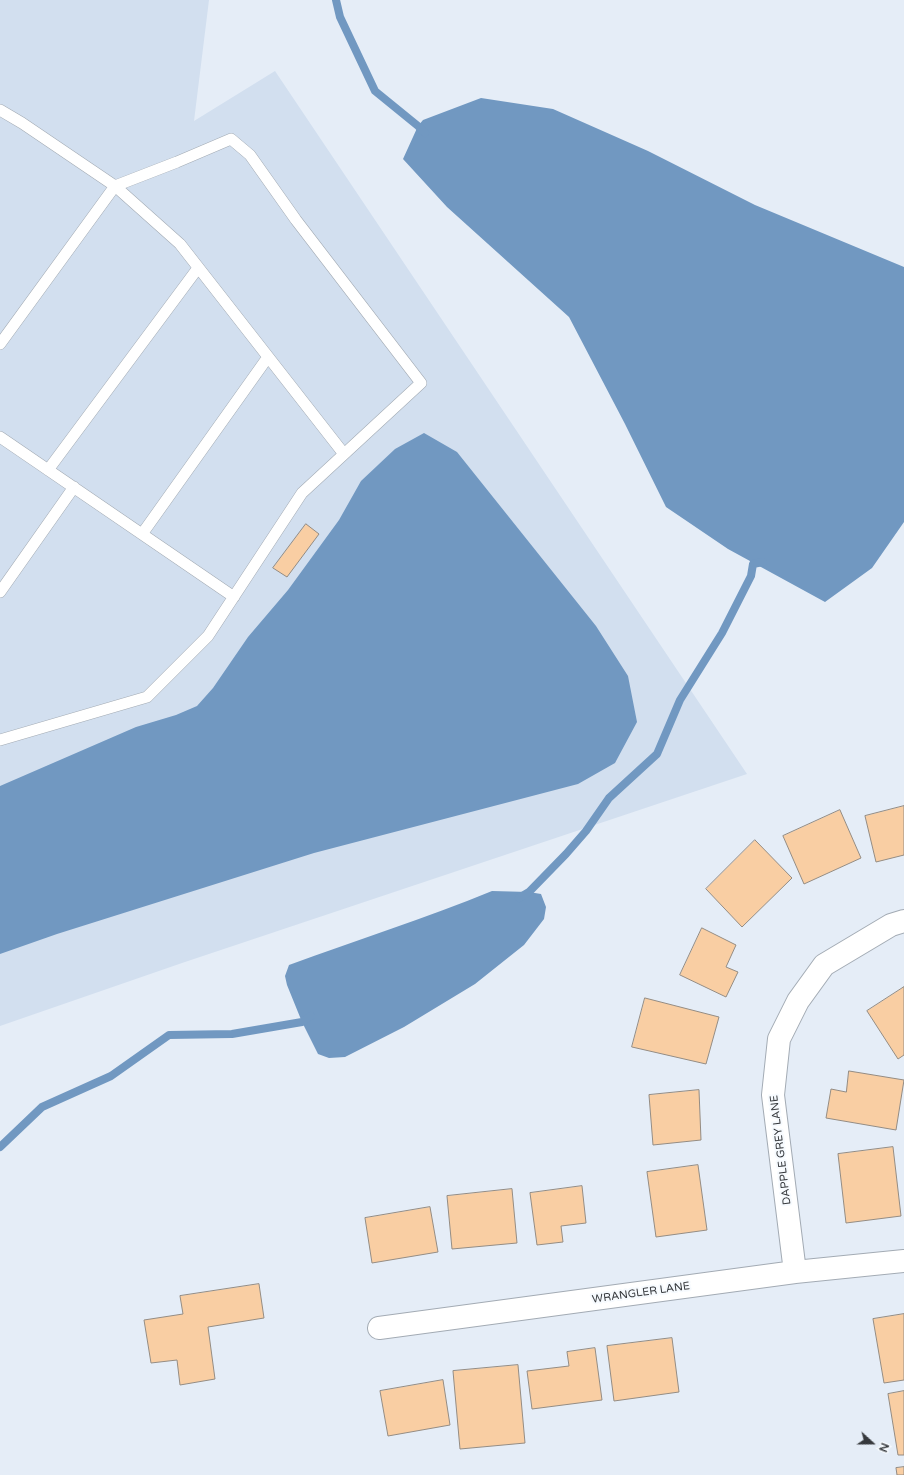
<!DOCTYPE html>
<style>
body{margin:0}
#map{position:relative;width:904px;height:1475px;overflow:hidden;background:#e5edf7;font-family:"Varela Round",sans-serif}
canvas{display:block}
.north{position:absolute;left:852px;top:1423px;width:40px;height:40px;-webkit-text-stroke:3px #f6fafe;paint-order:stroke;rotate:111deg;font-size:11px;font-weight:700;line-height:16px;text-align:center;color:#36393d}
.north::after{content:'';display:block;margin:auto;width:14px;height:18px;background:#36393d;clip-path:polygon(50% 0,100% 100%,50% 72%,0 100%)}
</style>
<div id="map">
<canvas width="904" height="1475"></canvas>
<div class="north">N</div>
</div>
<script>
const c = document.querySelector('canvas').getContext('2d');
c.lineJoin = 'round';
function paint(path, color) { c.fillStyle = color; c.fill(path, 'evenodd'); }
function strokePath(path, color, width, dash) { c.strokeStyle = color; c.lineWidth = width; c.lineCap = dash ? 'butt' : 'round'; c.setLineDash(dash || []); c.stroke(path); }
function drawText(font, color, halo, rows, align = 'center') {
  c.font = font + ' "Varela Round",sans-serif'; c.lineWidth = 4; c.setLineDash([]); c.textBaseline = 'middle'; c.strokeStyle = halo; c.fillStyle = color; for (const [text, x, y, turn = 0] of rows) {
    c.save(); c.translate(x, y); c.rotate((+turn || 0) * Math.PI / 180); c.textAlign = isNaN(turn) ? turn : align; if (halo) c.strokeText(text, 0, 0); c.fillText(text, 0, 0); c.restore();
  }
}
paint(new Path2D(`
 M0 0H209L194 121 275 71 747 774 182 963 0 1026Z`), '#d2dfef');
paint(new Path2D(`
 M481 98 553 109 648 151 755 205 904 267V522L872 568 825 602 728 549 666 507 625 424 569 317 447 207 403 159 418 126 423 120Z
 M424 433 457 452 596 626 628 676 637 722 615 763 578 784 314 853 57 934 0 954V786L136 727 176 715 197 706 213 688 248 637 288 590 339 520 361 481 395 449Z
 M492 891 529 892 541 894 546 907 544 919 524 945 475 984 404 1027 345 1057 329 1058 318 1054 302 1022 287 985 285 976 289 965C357 940 426 918 492 891Z`), '#7198c1');
strokePath(new Path2D(`
 M336 0 340 17 375 91 418 126 425 133
 M519 898 529 892 566 854 586 831 609 798 657 754 680 700 722 633 751 576 753 564 763 562
 M0 1147 42 1107 111 1076 169 1035 232 1034 302 1022 311 1016`), '#7198c1', 8);
const building = new Path2D(`
 M306 524 319 534 287 577 273 568Z
 M904 806V855L876 862 865 816Z
 M840 810 861 858 804 884 783 836Z
 M755 840 792 878 742 927 706 889Z
 M702 928 736 945 726 967 738 972 726 997 680 975Z
 M904 987V1055L898 1059 867 1011Z
 M645 998 719 1017 706 1064 632 1047Z
 M849 1071 904 1080 896 1130 826 1118 831 1089 846 1092Z
 M699 1090 701 1140 653 1145 649 1095Z
 M893 1147 901 1216 846 1223 838 1154Z
 M698 1165 707 1230 656 1237 647 1172Z
 M582 1186 586 1223 561 1226 563 1242 537 1245 530 1193Z
 M512 1189 517 1243 452 1249 447 1196Z
 M430 1207 438 1252 372 1263 365 1218Z
 M259 1284 264 1318 208 1327 215 1379 180 1385 177 1360 151 1363 144 1320 183 1314 180 1296Z
 M904 1314V1380L884 1383 873 1319Z
 M672 1338 679 1392 614 1401 607 1346Z
 M595 1348 602 1400 532 1409 527 1371 569 1366 567 1352Z
 M518 1365 525 1443 460 1449 453 1371Z
 M443 1380 450 1425 388 1436 380 1391Z
 M904 1391V1455H898L888 1394Z
 M904 1467V1475H897L896 1468Z`);
paint(building, '#f9cea3');
strokePath(building, '#948c83', 1);
const service = new Path2D(`
 M0 110 22 123 115 186 180 244 344 454
 M0 344 115 186 177 162 231 139 250 155 296 220 421 383 302 493 208 636 147 697 0 740
 M0 437 234 597
 M48 470 198 268
 M142 534 268 357
 M0 592 74 487`);
const minor = new Path2D(`
 M795 1272 773 1095 779 1039 798 1001 824 965 891 925 904 921
 M379 1328 795 1272 904 1261`);
strokePath(service, '#a3abb4', 12);
strokePath(minor, '#a3abb4', 24);
strokePath(service, '#fff', 11);
strokePath(minor, '#fff', 22);
drawText('11px', '#36393d', '#f6fafe', [
 ["DAPPLE GREY LANE",781,1150,-97],
 ["WRANGLER LANE",641,1293,-8]
]);
</script>
